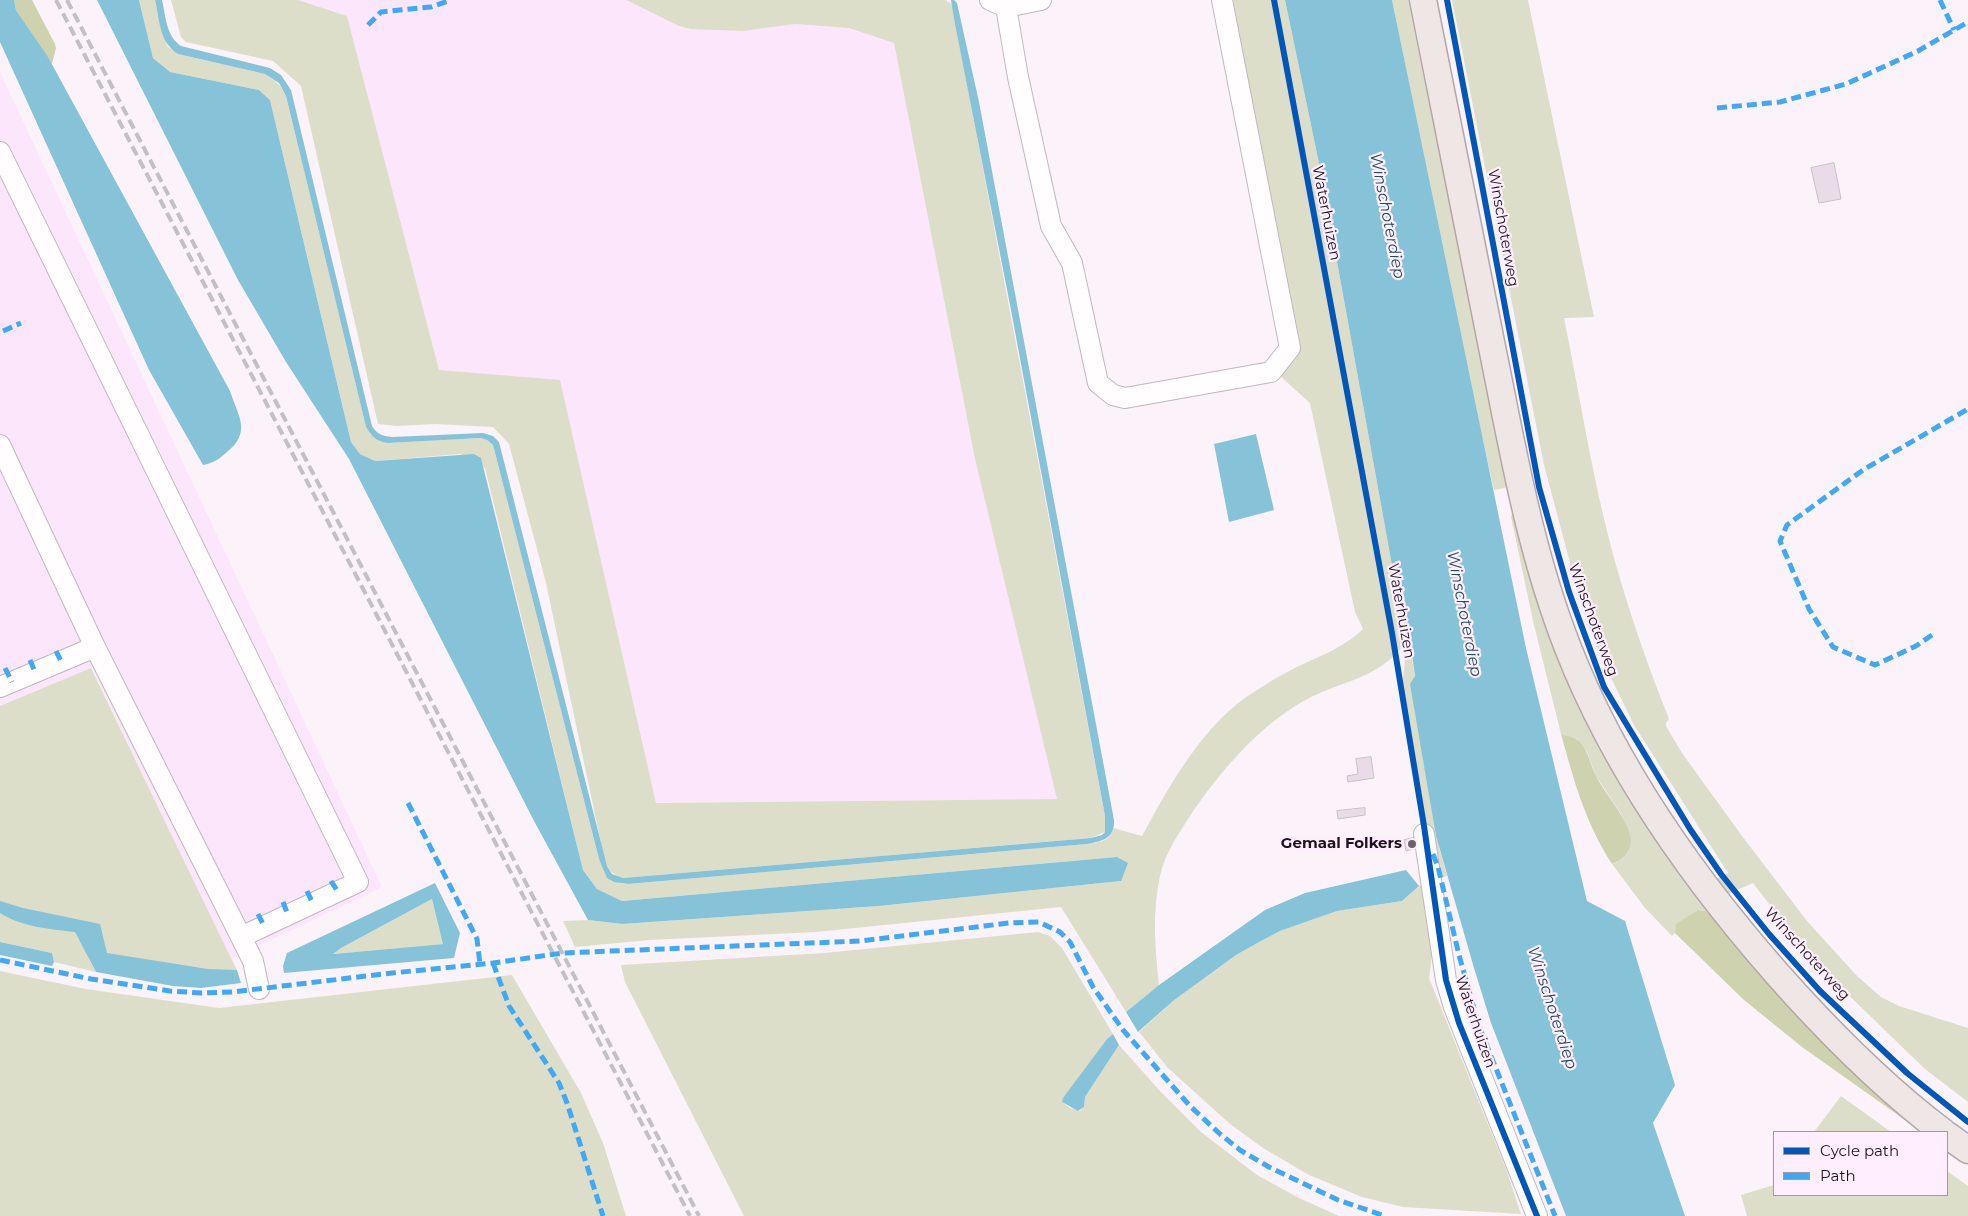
<!DOCTYPE html>
<style>
body{margin:0}
#map{position:relative;width:1968px;height:1216px;overflow:hidden;background:#fcf2fa;font-family:Montserrat,sans-serif}
canvas{display:block}
.legend{position:absolute;left:1773px;top:1131px;width:175px;height:65px;box-sizing:border-box;background:#ffeffe;border:1px solid #a497a4;margin:0;padding:6px 9px;list-style:none;font-size:15px;color:#1c131c}
.legend li{display:flex;align-items:center;gap:10px;height:25px}
.legend b{width:25px;border:1px solid #a497a4}
</style>
<div id="map">
<canvas width="1968" height="1216"></canvas>
<ul class="legend">
<li><b style="height:6px;background:#0057b8"></b>Cycle path</li>
<li><b style="height:6px;background:#3fa9f5"></b>Path</li>
</ul>
</div>
<script>
const c = document.querySelector('canvas').getContext('2d');
c.lineJoin = 'round';
function paint(path, color) { c.fillStyle = color; c.fill(path, 'evenodd'); }
function strokePath(path, color, width, dash) { c.strokeStyle = color; c.lineWidth = width; c.lineCap = dash ? 'butt' : 'round'; c.setLineDash(dash || []); c.stroke(path); }
function drawText(font, color, halo, rows, align = 'center') {
  c.font = font + ' Montserrat,sans-serif'; c.lineWidth = 4.5; c.setLineDash([]); c.textBaseline = 'middle'; c.strokeStyle = halo; c.fillStyle = color; for (const [text, x, y, turn = 0] of rows) {
    c.save(); c.translate(x, y); c.rotate((+turn || 0) * Math.PI / 180); c.textAlign = isNaN(turn) ? turn : align; if (halo) c.strokeText(text, 0, 0); c.fillText(text, 0, 0); c.restore();
  }
}
paint(new Path2D(`
 M298 0H626L679 26 743 31 795 24 849 28 894 43 975 459 1058 799 656 803 560 381 439 370 347 16Z
 M0 72 382 887 231 959 92 668 0 706Z`), '#fce6fb');
paint(new Path2D(`
 M139 0H155L167 46 178 54 265 74C275 80 281 85 286 96L366 427 371 435 388 443 481 438 487 440 493 445 599 859 619 883 628 884 1087 844C1098 842 1111 842 1113 828L1142 836C1171 783 1204 722 1257 690 1269 682 1281 675 1293 669 1317 657 1344 648 1363 629L1355 612 1310 403 1279 375 1286 280 1233 0H1285L1321 173 1395 582 1403 589 1436 836 1447 876 1437 879C1426 818 1411 757 1402 696 1400 679 1409 664 1402 647 1377 678 1344 681 1311 697 1262 722 1220 771 1190 816 1178 835 1165 853 1160 876 1152 913 1155 948 1159 985L1126 1012 1061 907 816 932 650 940 575 947 563 921 588 920 622 924 879 906 1121 881 1117 857 622 901 597 889 583 870 485 468 460 454 375 461 360 454 351 442 270 100 259 90 170 72 153 58Z
 M171 0H298L347 16 439 370 560 380 656 803 1057 799 975 459 894 43 849 28 795 24 743 31 691 29 679 26 626 0H945L952 4 1105 816V832L1091 838 623 878C605 873 605 859 601 843L546 583 509 444 493 427 435 424 397 426 378 424 301 86 273 61 186 42 181 37Z
 M1392 0H1408C1440 162 1478 322 1509 483L1505 488 1494 490 1465 362Z
 M1452 0H1528L1594 317 1564 318C1582 406 1595 496 1621 582 1635 629 1651 674 1669 719L1666 723V726L1682 753 1742 836 1807 921 1857 976 1881 997 1899 1006 1968 1028V1102L1925 1069 1836 983 1799 943 1753 883 1726 895 1716 879 1728 873 1634 725 1596 647 1581 604 1544 465Z
 M1514 505 1539 589 1711 906 1706 911 1698 910 1677 924 1675 933 1672 936 1645 908 1612 864 1617 862 1629 833 1621 814 1596 776 1587 752 1577 739 1561 734 1533 621 1511 517Z
 M91 668 229 954 237 970H216L88 957 96 972 54 962 52 953 0 942V706Z
 M1428 883C1431 915 1435 946 1429 978L1506 1169 1521 1214 1403 1207 1362 1197 1309 1175 1263 1148 1230 1124 1168 1068 1139 1032 1173 1001 1236 955 1261 941 1280 931 1337 911 1402 901 1419 886Z
 M432 899 444 944 332 954 341 948Z
 M1038 932 1050 936 1062 948 1113 1034 1107 1039 1062 1102 1070 1108 1080 1111 1084 1107 1085 1097 1119 1045 1160 1091 1201 1132 1257 1175 1299 1198 1339 1216H744L625 982 621 965 824 953Z
 M0 971 86 989 219 1008 512 975 581 1093 603 1143 626 1216H0Z
 M1841 1096 1891 1132H1814Z
 M1947 1171 1968 1186V1216H1747L1741 1195 1774 1185V1195H1947Z`), '#dddeca');
paint(new Path2D(`
 M14 0H32L55 44 56 48 52 64 16 10Z
 M1561 734C1567 736 1575 737 1579 741 1589 752 1590 764 1596 776 1605 794 1630 821 1631 841 1631 852 1620 861 1612 864 1585 822 1574 781 1561 734Z
 M1698 910 1706 911 1922 1132 1802 1047 1744 1000 1675 933 1676 924Z`), '#ced2af');
paint(new Path2D(`
 M0 0H14L16 10 48 57 230 391C238 416 252 432 227 452 219 459 214 463 203 465L149 370 0 42Z
 M97 0H139L153 58 170 72 259 90 270 100 351 442 360 454 375 461 474 454 481 458 583 870 597 889 622 901 1117 857 1128 863 1121 881 879 906 622 924 588 920 534 821 349 459 286 362 238 280Z
 M155 0H162C166 17 166 36 181 46L270 68 281 75 291 90 372 426C377 434 382 436 392 437L483 433 493 436 499 442 607 866 612 874 623 878 1091 838 1102 835 1105 832V816L1011 310 955 24 951 0H954L957 3 979 102 1114 820C1115 839 1102 841 1087 844L628 884 614 882 607 878 599 859 493 445 487 440 481 438 388 443C376 441 372 437 366 427L286 96 279 83 265 74 178 54C159 42 160 21 155 0Z
 M1285 0H1392L1526 648 1587 901 1625 921 1675 1085 1653 1123 1685 1216H1566L1491 1023 1474 968 1436 836 1410 684 1415 676 1403 590 1395 582 1321 173Z
 M1256 434 1274 510 1229 522 1214 444Z
 M1406 870 1419 886 1402 901 1337 911 1280 931 1261 941 1236 955 1173 1001 1138 1032 1126 1012 1159 985 1265 910 1305 893Z
 M435 883 460 933 454 958 284 973 283 966 287 953ZM432 899 443 944 333 954 341 948Z
 M0 901 23 908 100 924 107 953 208 969 237 970 241 983 201 988 173 986 96 972 75 932C49 929 22 927 0 913Z
 M0 942 52 953 54 962 52 966 0 955Z
 M1113 1034 1119 1045 1085 1097 1084 1107 1078 1111 1062 1102 1063 1098 1107 1039Z`), '#87c3d8');
const building = new Path2D(`
 M1834 163 1841 199 1819 203 1811 168Z
 M1371 757 1374 778 1348 782 1347 776 1358 774 1356 759Z
 M1365 808V815L1338 819 1337 811Z
 M1418 837 1421 847 1406 851 1404 840Z`);
paint(building, '#eadbe9');
strokePath(building, '#c9c0c8', 1);
const minor = new Path2D(`
 M990 0 1006 7 1041 0
 M1006 7 1018 77 1051 226 1072 263 1098 383 1113 395 1125 398 1271 372 1290 348 1222 0
 M0 152 358 882 241 937
 M0 445 95 647 241 937 253 961 259 989
 M0 687 95 647
 M1424 834 1446 980 1454 1007 1537 1216`);
const major = new Path2D(`
 M1423 0C1446 114 1469 228 1491 342 1512 445 1529 549 1568 648 1618 776 1705 895 1797 996 1842 1045 1890 1092 1943 1132
 M1947 1135 1968 1150`);
strokePath(minor, '#c0b7bf', 22);
strokePath(major, '#b5a6a5', 29);
strokePath(minor, '#fffdfe', 20);
strokePath(major, '#eee7e5', 26);
strokePath(new Path2D(`
 M56 0 690 1216
 M67 0 699 1216`), '#c2c0c2', 4, [10, 5]);
strokePath(new Path2D(`
 M1940 0 1954 30
 M368 25 381 12 431 7 451 0
 M1717 108 1780 102 1846 84 1918 51 1968 22
 M3 331 21 323
 M1932 635 1916 646 1875 665 1833 647 1809 609 1780 541 1787 525 1863 470 1968 409
 M56 651 61 661
 M30 660 35 672
 M5 668 12 682
 M408 803 477 939 480 964
 M1433 854 1438 867 1459 955 1479 1026 1555 1216
 M331 881 338 892
 M307 891 313 904
 M283 902 288 915
 M258 914 264 926
 M0 960 91 979 170 991 202 993 232 992 392 973 493 963 563 953 860 941 1009 923 1039 922 1060 932 1070 942 1093 987 1123 1030 1190 1106 1220 1134 1240 1150 1269 1167 1338 1200 1385 1216
 M493 963 509 1006 559 1083 567 1103 603 1216`), '#3fa9f5', 5, [10, 5]);
strokePath(new Path2D(`
 M1274 0 1392 633 1424 826 1446 980 1459 1023 1537 1216
 M1447 0 1539 487 1569 592 1604 687 1690 829 1721 874 1769 934 1820 991 1907 1073 1968 1122`), '#0057b8', 6);
for (const [x, y, r, color] of [
 [1412,844,5,"#6a616a"]
]) { const dot = new Path2D(); dot.arc(x, y, r, 0, 2 * Math.PI); c.fillStyle = color; c.fill(dot); strokePath(dot, '#ffeffe', 2); }
drawText('15px', '#1c131c', '#ffeffe', [
 ["Waterhuizen",1326,213,79],
 ["Winschoterweg",1503,228,80],
 ["Waterhuizen",1401,611,80],
 ["Winschoterweg",1593,620,70],
 ["Winschoterweg",1807,954,48],
 ["Waterhuizen",1475,1022,71]
]);
drawText('bold 15px', '#1c131c', '#ffeffe', [
 ["Gemaal Folkers",1402,844]
], 'right');
drawText('italic 16px', '#254d5a', '#ffeffe', [
 ["Winschoterdiep",1387,216,79],
 ["Winschoterdiep",1464,614,79],
 ["Winschoterdiep",1552,1008,72]
]);
</script>
